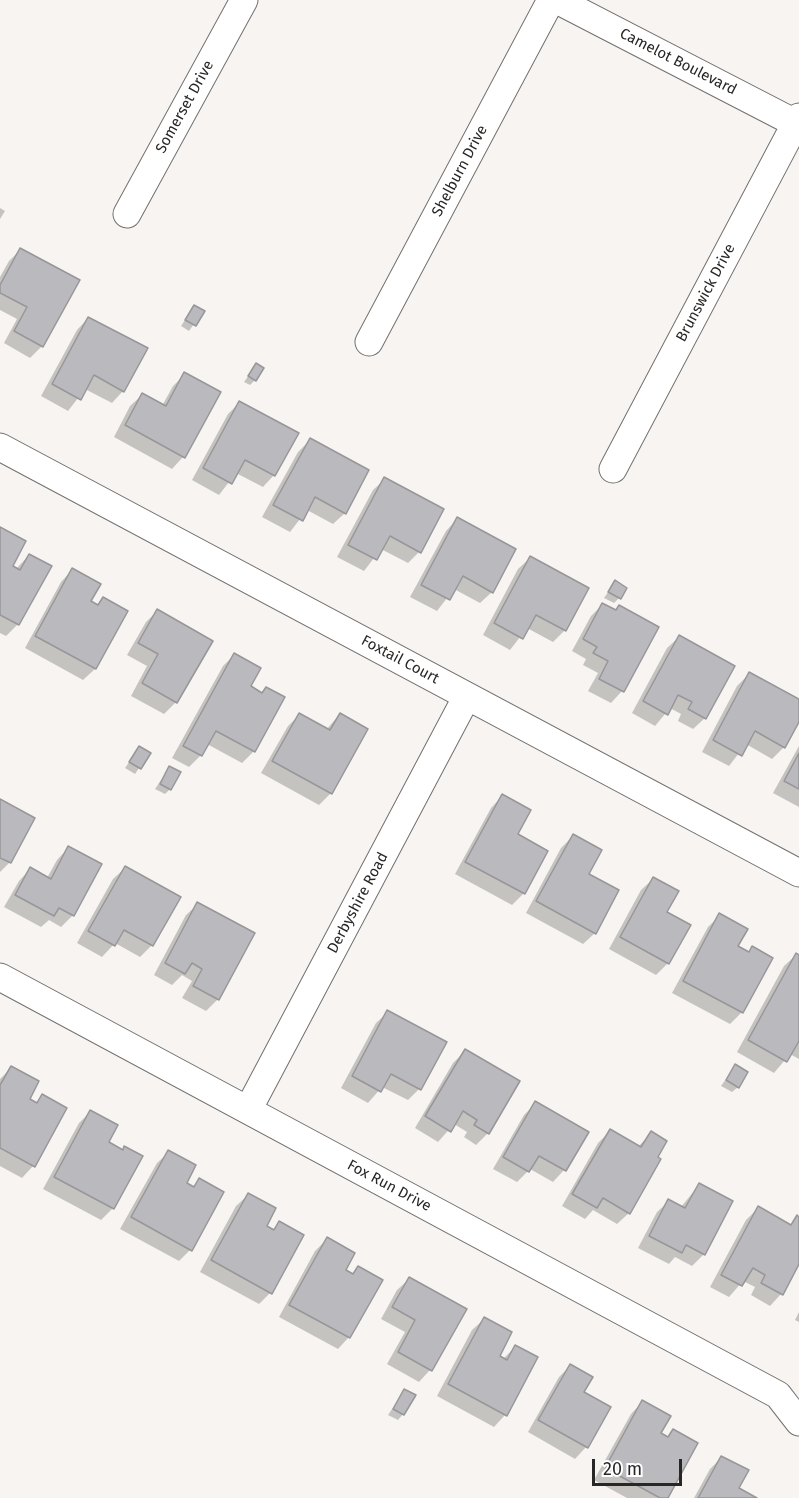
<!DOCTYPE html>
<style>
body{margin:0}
#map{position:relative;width:799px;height:1498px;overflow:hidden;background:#f7f4f1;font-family:"Fira Sans",sans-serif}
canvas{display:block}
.scale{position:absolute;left:592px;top:1459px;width:90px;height:27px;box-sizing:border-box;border:3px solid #292726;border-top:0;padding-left:8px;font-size:18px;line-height:21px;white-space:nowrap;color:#292726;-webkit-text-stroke:4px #fff;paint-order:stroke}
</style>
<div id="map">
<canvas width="799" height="1498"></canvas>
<div class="scale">20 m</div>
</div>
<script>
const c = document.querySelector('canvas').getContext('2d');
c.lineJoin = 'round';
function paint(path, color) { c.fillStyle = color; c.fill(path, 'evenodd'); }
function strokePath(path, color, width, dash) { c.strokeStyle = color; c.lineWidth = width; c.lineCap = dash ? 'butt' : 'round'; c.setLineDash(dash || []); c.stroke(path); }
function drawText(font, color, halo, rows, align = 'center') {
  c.font = font + ' "Fira Sans",sans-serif'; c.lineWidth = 5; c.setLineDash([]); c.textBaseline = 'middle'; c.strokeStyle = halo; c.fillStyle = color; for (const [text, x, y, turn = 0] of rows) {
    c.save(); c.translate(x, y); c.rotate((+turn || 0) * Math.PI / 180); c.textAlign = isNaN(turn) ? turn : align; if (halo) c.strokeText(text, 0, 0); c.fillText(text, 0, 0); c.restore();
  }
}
paint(new Path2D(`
 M0 208 5 211 0 219Z
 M21 249 42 346 30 358 4 343 17 319 0 310V277L9 261Z
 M194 306 203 311 189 331 181 326Z
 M88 318 123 391 112 403 85 389 68 411 41 396 77 330Z
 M256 365 255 380 250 385 244 382Z
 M185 374 183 457 172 469 114 437 130 406 142 395 162 406 173 386Z
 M239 403 274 475 263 487 236 473 219 495 192 480 228 414Z
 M310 440 345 513 333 524 307 510 290 532 262 517 298 452Z
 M385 479 419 552 408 563 381 549 364 571 337 557 373 490Z
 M457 519 492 592 480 603 454 589 437 611 410 597 446 531Z
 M0 529 11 566 16 569 29 555 50 567 18 624 6 636 0 633Z
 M530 558 565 630 553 642 527 628 510 650 483 635 518 569Z
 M72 570 89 602 96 606 103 599 126 611 95 669 83 680 25 648 61 582Z
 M615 582 619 598 614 603 604 598Z
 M602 605 622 691 611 703 588 691 598 673 583 665 586 659 572 651 591 616Z
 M157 611 211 641 176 702 164 714 131 696 147 666 127 655 146 622Z
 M679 637 705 718 693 729 678 721 681 714 670 708 655 726 632 713 667 648Z
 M235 654 249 687 260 694 266 688 254 751 242 763 207 744 201 755 189 767 172 758 223 666Z
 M749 674 799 701V719L784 747 772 759 746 744 729 766 702 752 737 686Z
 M340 714 331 793 319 805 261 773 288 726 299 715 326 730Z
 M799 746V807L773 793Z
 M139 748 149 753 135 774 125 768Z
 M169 768 170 789 165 794 155 789Z
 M502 796 516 835 524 893 512 905 455 874 491 808Z
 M0 801 33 819 10 862 0 872Z
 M573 836 587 874 595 933 583 944 526 913 561 848Z
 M68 848 73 915 61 927 49 920 41 927 4 907 19 881 30 869 47 878 57 860Z
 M125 868 152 945 140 957 115 943 102 957 77 943 113 879Z
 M653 879 665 912 689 925 668 963 656 975 609 949 641 890Z
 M198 904 218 999 206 1011 182 998 192 981 182 975 172 985 154 975 186 915Z
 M720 915 736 947 747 953 752 948 771 958 742 1012 730 1024 672 993 708 927Z
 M796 955 799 956V1059L790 1054 774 1073 737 1052 784 966Z
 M388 1012 419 1089 408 1100 382 1087 368 1103 341 1088 376 1023Z
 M465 1051 488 1133 476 1145 464 1137 467 1132 454 1124 438 1142 415 1128 453 1063Z
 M735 1066 738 1087 732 1092 721 1086Z
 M11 1068 28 1099 35 1103 42 1096 33 1166 22 1178 0 1166V1079Z
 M536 1103 587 1133 564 1170 553 1182 530 1169 517 1182 493 1169 524 1115Z
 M91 1111 107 1143 122 1151 125 1148 113 1208 101 1220 43 1189 79 1123Z
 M610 1131 638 1147 651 1133 629 1213 617 1224 593 1210 585 1219 562 1206 598 1143Z
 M169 1152 185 1183 192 1187 199 1180 190 1250 179 1261 120 1229 157 1163Z
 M699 1185 704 1254 692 1266 675 1257 669 1264 638 1248 657 1212 669 1201 681 1207Z
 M248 1195 265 1227 272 1230 279 1223 270 1293 259 1304 200 1272 236 1206Z
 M758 1208 789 1226 799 1218V1261L781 1294 770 1306 751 1295 755 1287 743 1281 729 1297 710 1287 746 1220Z
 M327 1239 344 1271 351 1275 358 1268 349 1337 338 1349 279 1317 315 1251Z
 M409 1279 464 1309 430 1370 419 1382 387 1364 405 1332 381 1319 397 1290Z
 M799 1312V1322L795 1320Z
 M484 1319 498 1356 503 1359 516 1346 505 1415 494 1427 437 1396 472 1330Z
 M570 1366 582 1393 586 1447 575 1459 528 1432 559 1377Z
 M404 1391 403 1414 398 1420 388 1415Z
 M642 1402 659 1434 666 1438 673 1431 666 1498H627L594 1480 631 1414Z
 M722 1457 737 1489 753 1498H694L710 1469Z`), '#0003');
const building = new Path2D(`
 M20 248 80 280 43 347 14 331 27 307 0 293V285Z
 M194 305 205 311 196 326 185 320Z
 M88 317 148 348 124 392 94 375 81 400 52 384Z
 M256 363 264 368 256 381 248 376Z
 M184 372 221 392 185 458 125 425 142 393 166 406Z
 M239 401 299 433 275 476 245 460 232 484 203 468Z
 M310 438 369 470 346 514 315 497 303 521 273 505Z
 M384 477 444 509 421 553 390 536 377 560 348 545Z
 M457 517 516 549 493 593 463 576 450 600 421 585Z
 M0 527 26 541 13 566 20 570 29 554 52 566 19 625 0 615Z
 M530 556 589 588 566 631 536 615 523 639 494 623Z
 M72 568 101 584 91 601 98 605 103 597 128 611 96 669 35 636Z
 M615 580 627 588 621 599 608 592Z
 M602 603 616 610 619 605 659 627 624 692 599 679 608 661 593 653 597 647 583 639Z
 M157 609 213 641 177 703 142 683 158 654 138 643Z
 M679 635 735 666 706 719 688 709 692 702 678 695 668 715 643 701Z
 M234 653 261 668 251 686 262 693 266 687 285 697 255 752 216 731 202 756 183 746Z
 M749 672 799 699V722L785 748 755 731 742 756 713 740Z
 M299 713 330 730 340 713 368 729 332 794 272 761Z
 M139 746 151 753 141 769 129 762Z
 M799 753V789L784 781Z
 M169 766 181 772 171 790 160 784Z
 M502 794 531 810 518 834 548 851 525 894 465 862Z
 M0 799 35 818 11 863 0 858Z
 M573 834 602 850 589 874 619 890 596 934 536 901Z
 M68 846 102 864 74 916 59 908 54 916 15 895 30 867 51 879Z
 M125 866 181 897 153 946 124 930 115 946 88 931Z
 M653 877 679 891 667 912 691 925 669 964 620 937Z
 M197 902 255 933 219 1000 193 986 202 969 192 963 185 974 165 963Z
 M719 913 748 929 738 946 749 952 752 946 773 958 743 1013 683 981Z
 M796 953 799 955V1041L787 1062 748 1040Z
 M387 1010 447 1042 421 1090 391 1074 381 1092 352 1076Z
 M465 1049 520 1081 489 1134 474 1125 477 1120 463 1111 451 1132 425 1116Z
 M735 1064 748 1072 739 1088 726 1080Z
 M11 1066 39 1081 30 1099 37 1103 42 1094 67 1108 35 1167 0 1148V1085Z
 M535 1101 589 1132 566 1171 539 1156 529 1172 503 1157Z
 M90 1110 118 1125 109 1142 123 1150 124 1146 143 1156 114 1209 54 1177Z
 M610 1129 641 1147 651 1131 667 1141 658 1157 661 1159 630 1214 603 1198 597 1208 572 1194Z
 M168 1150 196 1165 187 1183 194 1187 199 1178 224 1192 192 1251 131 1217Z
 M699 1183 733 1201 705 1255 686 1245 682 1253 649 1236 668 1199 685 1208Z
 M248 1193 276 1208 267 1226 274 1230 279 1221 304 1235 272 1294 211 1260Z
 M758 1206 791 1225 797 1215 799 1217V1264L783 1295 761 1283 765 1275 753 1268 742 1286 721 1275Z
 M327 1237 355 1253 346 1270 353 1274 358 1266 383 1280 350 1338 289 1305Z
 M409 1277 467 1309 432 1371 398 1352 415 1320 392 1307Z
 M484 1317 512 1332 500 1356 507 1360 515 1345 538 1357 507 1416 448 1384Z
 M570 1364 593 1377 584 1392 611 1407 588 1448 538 1420Z
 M404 1389 416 1395 404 1415 393 1409Z
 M642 1400 671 1416 661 1433 668 1437 673 1429 698 1443 668 1498H660L605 1468Z
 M721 1456 749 1470 739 1488 757 1498H698Z`);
paint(building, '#bab9bd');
strokePath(building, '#979699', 1.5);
const street = new Path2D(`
 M557 0 799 125
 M127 214 244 0
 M369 342 551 0
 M0 447 799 873
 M613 469 799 117
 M0 977 778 1395 799 1422
 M248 1110 467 696`);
strokePath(street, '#73706e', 29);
strokePath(street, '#fff', 27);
drawText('15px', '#292726', '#fff', [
 ["Camelot Boulevard",678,62,27],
 ["Somerset Drive",185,107,-61],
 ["Shelburn Drive",460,171,-62],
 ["Brunswick Drive",706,293,-62],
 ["Foxtail Court",400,660,28],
 ["Derbyshire Road",358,903,-62],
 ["Fox Run Drive",389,1186,28]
]);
</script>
